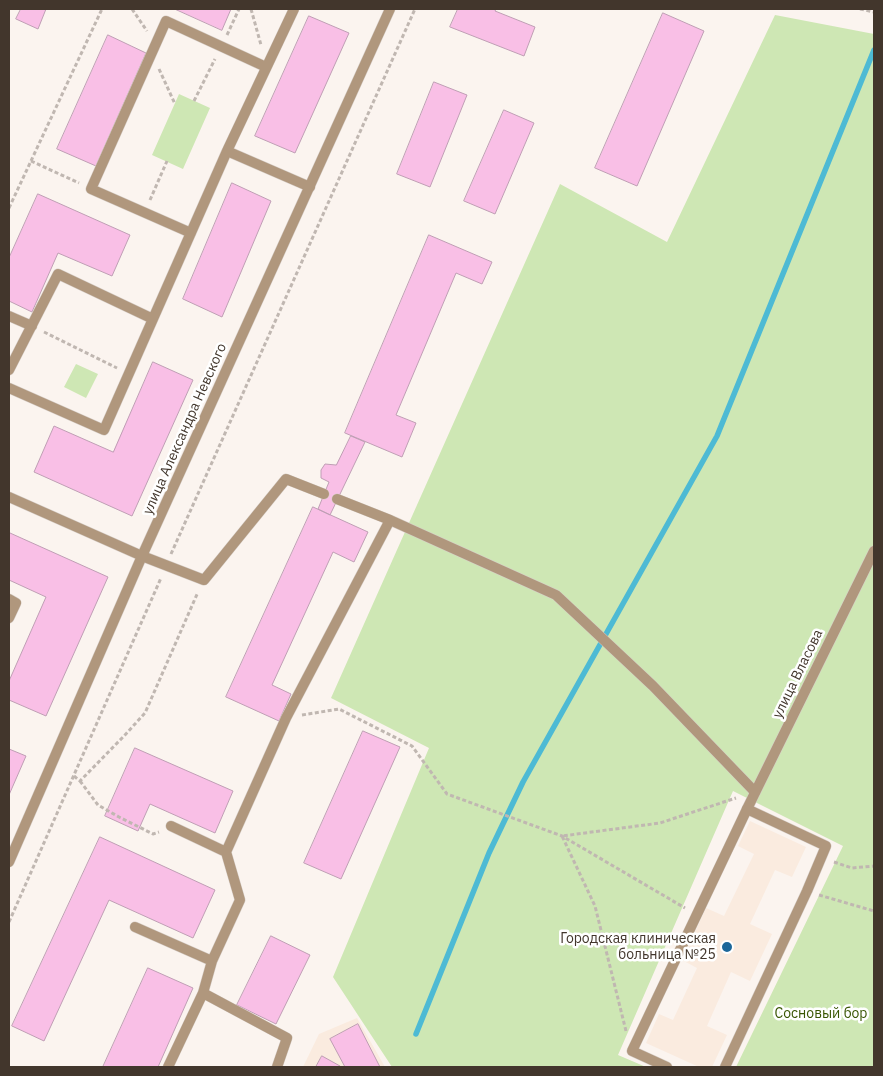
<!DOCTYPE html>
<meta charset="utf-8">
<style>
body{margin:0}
#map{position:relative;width:883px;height:1076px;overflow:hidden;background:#fbf4ef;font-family:"IBM Plex Sans",sans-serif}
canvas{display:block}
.frame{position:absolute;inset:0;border:10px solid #42362c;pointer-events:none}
</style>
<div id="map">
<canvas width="883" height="1076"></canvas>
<div class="frame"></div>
</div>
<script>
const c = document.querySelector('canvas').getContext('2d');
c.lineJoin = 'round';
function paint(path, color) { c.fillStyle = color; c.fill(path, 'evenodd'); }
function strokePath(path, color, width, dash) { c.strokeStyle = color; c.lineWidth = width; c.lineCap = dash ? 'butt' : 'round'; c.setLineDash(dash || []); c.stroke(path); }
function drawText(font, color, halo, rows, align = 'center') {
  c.font = font + ' "IBM Plex Sans",sans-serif'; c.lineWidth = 5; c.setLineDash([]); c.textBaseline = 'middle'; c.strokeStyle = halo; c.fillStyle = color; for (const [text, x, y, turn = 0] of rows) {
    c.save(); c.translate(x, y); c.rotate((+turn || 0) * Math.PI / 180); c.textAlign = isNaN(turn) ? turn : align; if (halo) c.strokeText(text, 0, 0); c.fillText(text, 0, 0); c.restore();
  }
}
paint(new Path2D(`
 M750 821 806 847 792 877 775 870 750 924 772 934 750 981 731 972 707 1026 727 1035 712 1067H699L646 1043 659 1014 673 1020 697 968 682 960 706 908 724 916 754 854 738 846Z
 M357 1018 385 1067H303L319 1034Z`), '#faebdf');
paint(new Path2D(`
 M775 15 874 34V1067H736L843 846 733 791 618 1055 646 1067H392L333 977 429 748 331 698 560 184 667 242Z
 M179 94 210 108 183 169 152 155Z
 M76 364 98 374 86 398 64 387Z`), '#cee7b4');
strokePath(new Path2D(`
 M416 1034 489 853 523 782 717 436 874 50`), '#4dbad4', 5.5);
const building = new Path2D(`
 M21 9H46L38 29 16 19Z
 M175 9H231L222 30Z
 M458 9H496L495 11 535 27 524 56 450 27Z
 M663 13 704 31 637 186 595 168Z
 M309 16 349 33 295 153 255 136Z
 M108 35 146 53 96 166 57 149Z
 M434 82 467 95 430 187 397 174Z
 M504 110 534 123 495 214 464 201Z
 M232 183 271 201 222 317 183 299Z
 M38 194 130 235 112 276 58 253 32 312 9 301V258Z
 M429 235 492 262 482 284 456 273 396 415 416 423 402 457 345 433Z
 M153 362 193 380 132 516 34 472 54 426 113 452Z
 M351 436 365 442 330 515 318 509 329 482 321 478V470L325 464 336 465Z
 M313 507 368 532 354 562 333 552 272 685 291 694 279 721 226 697Z
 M10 533 108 577 46 716 9 700V681L46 597 9 580V535Z
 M363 731 400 747 341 879 304 863Z
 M135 748 233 791 215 833 150 804 138 831 105 816Z
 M9 749 26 756 9 795Z
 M100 837 215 890 193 938 109 900 44 1041 12 1026Z
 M271 936 310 955 276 1024 237 1005Z
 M148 968 193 988 158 1067H103Z
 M358 1024 380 1067H345L330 1039Z
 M322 1056 340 1066 339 1067H316Z`);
paint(building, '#f9bfe6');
strokePath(building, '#bf9eb4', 1);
const lane = new Path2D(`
 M227 151 310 187
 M191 233 91 189 166 21 266 67
 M9 316 32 326
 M9 370 58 274 153 319
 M9 388 104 430 227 151 294 9
 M337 499 390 520
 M142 556 204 580 286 479 324 494
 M9 599 16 603 9 618
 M226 852 286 718 390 520 556 595 653 686 755 792
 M135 927 212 961
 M203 993 287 1038 277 1067
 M168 1067 203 993 212 961 240 900 226 852 171 826
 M667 1067 632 1051 747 809 826 846 807 891 725 1067`);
const street = new Path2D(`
 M9 497 142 556
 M747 809 874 551
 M9 862 142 556 390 9`);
strokePath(lane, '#d6cec8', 11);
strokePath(street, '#d6cec8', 11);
strokePath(new Path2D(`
 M132 9 147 31
 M251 9 261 45
 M860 9 874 12
 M227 35 239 9
 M159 69 175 104
 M194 101 215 59
 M31 161 79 183
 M150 200 167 161
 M9 208 102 9
 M44 332 117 368
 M171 554 415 9
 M302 715 339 709 412 746 447 794 562 836 685 908
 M74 776 80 781 124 736 145 713 198 592
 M80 781 98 805 119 817 153 834 159 832
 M834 862 852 868 874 866
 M819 895 874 911
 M9 922 161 578
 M626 1031 595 906 562 836 660 823 736 798`), '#c0b7b1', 3, [4, 2.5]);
strokePath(lane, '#b0977d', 10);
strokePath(street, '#b0977d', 10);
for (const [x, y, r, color] of [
 [727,947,6,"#1c679a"]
]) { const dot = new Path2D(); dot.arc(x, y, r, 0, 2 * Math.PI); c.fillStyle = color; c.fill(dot); strokePath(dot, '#fff', 2); }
drawText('14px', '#42362c', '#fff', [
 ["улица Александра Невского",185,429,-66],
 ["улица Власова",798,674,-64]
]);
drawText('14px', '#42362c', '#fff', [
 ["Городская клиническая",716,939],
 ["больница №25",716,955]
], 'right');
drawText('14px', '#395603', '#fff', [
 ["Сосновый бор",821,1014]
]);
</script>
